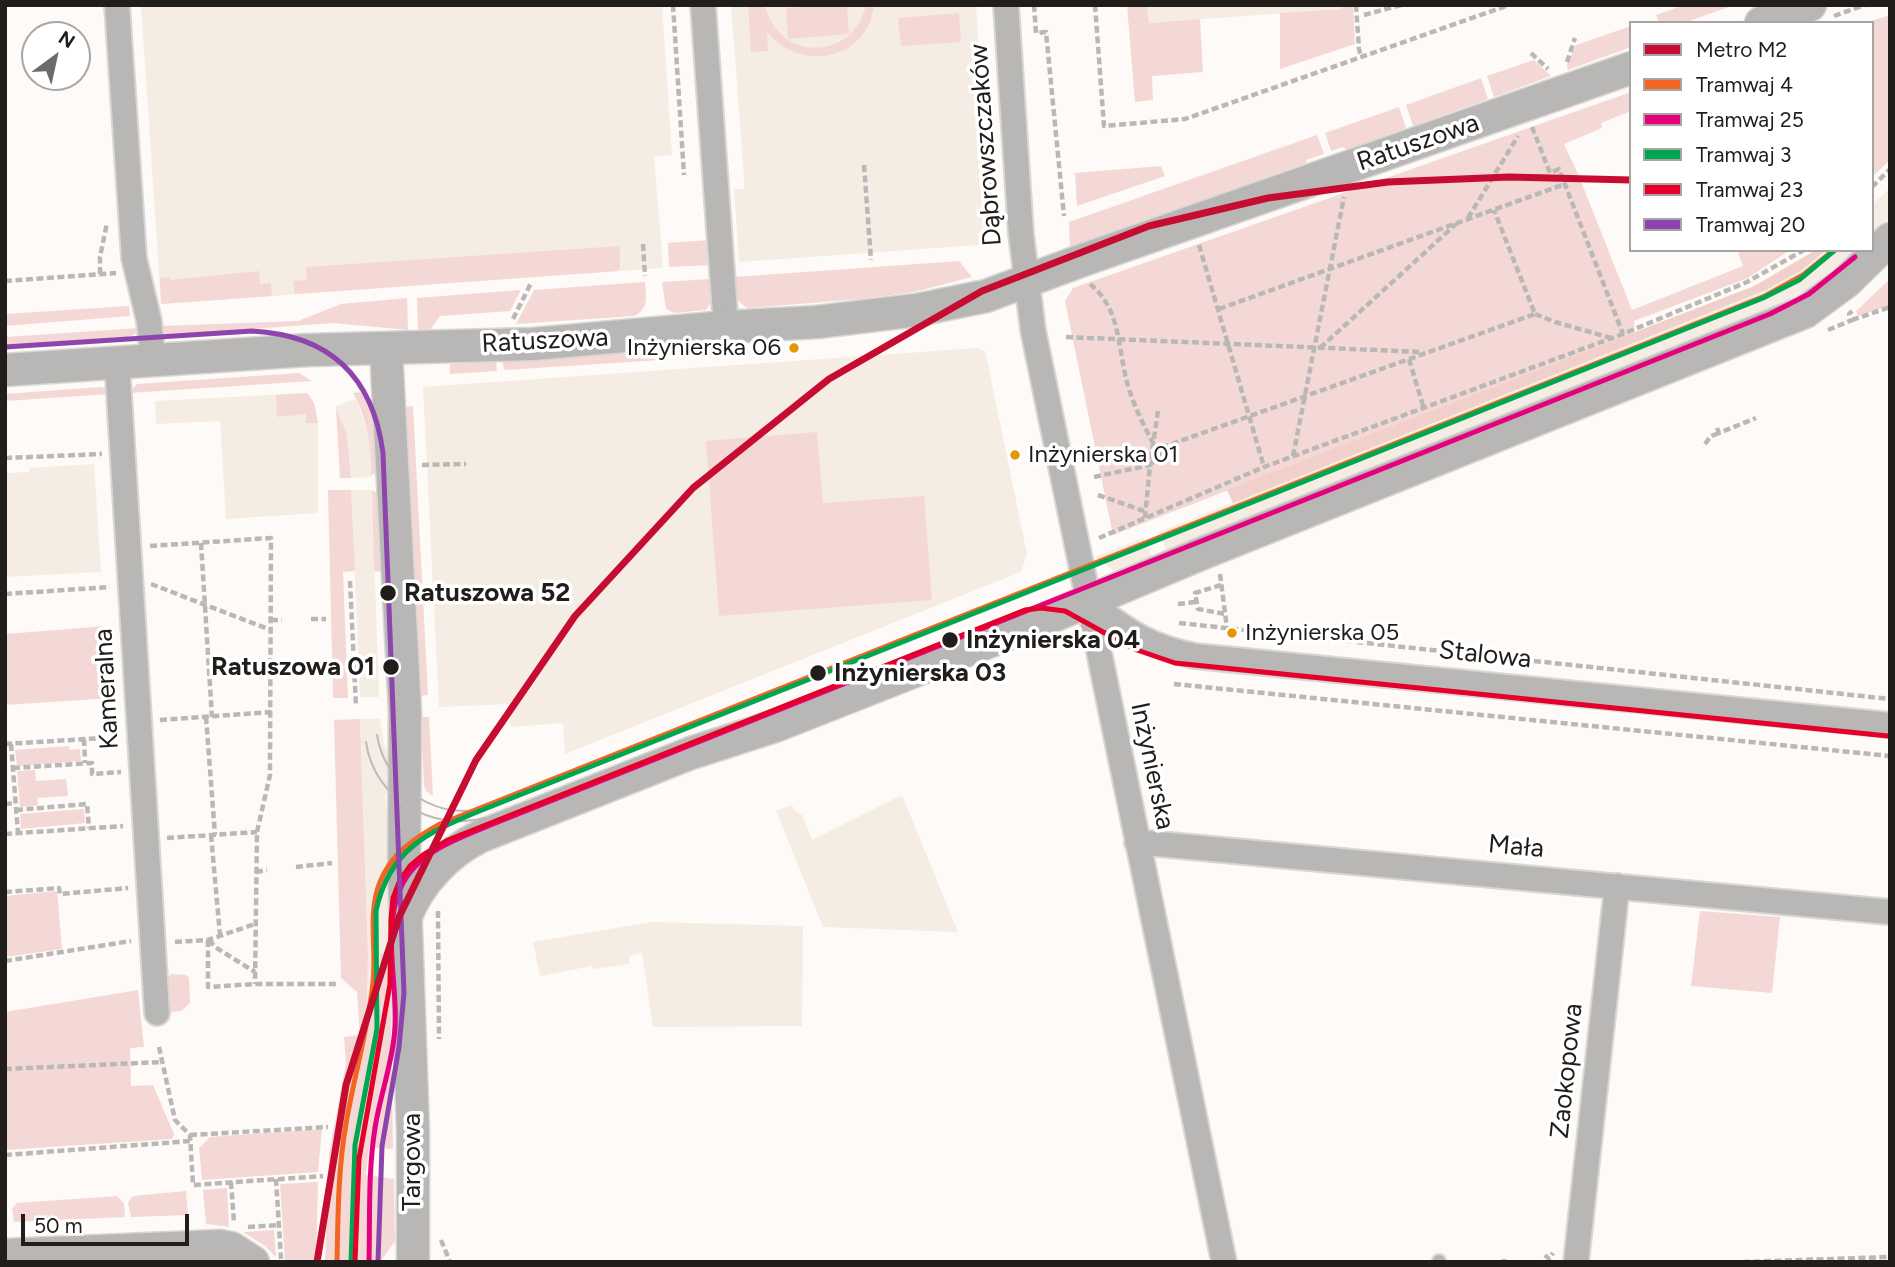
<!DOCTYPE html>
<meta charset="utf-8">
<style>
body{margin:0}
#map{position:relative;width:1895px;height:1267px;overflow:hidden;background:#fdfaf7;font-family:Figtree,sans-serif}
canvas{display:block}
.frame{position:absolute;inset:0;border:7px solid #201d1a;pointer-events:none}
.legend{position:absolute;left:1629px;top:21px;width:245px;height:231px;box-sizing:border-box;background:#fff;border:2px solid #a6a5a3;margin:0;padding:9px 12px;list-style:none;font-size:21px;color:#201d1a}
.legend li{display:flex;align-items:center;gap:14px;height:35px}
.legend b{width:35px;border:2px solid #a6a5a3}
.north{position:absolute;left:21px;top:21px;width:70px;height:70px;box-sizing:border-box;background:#fff;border:2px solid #a6a5a3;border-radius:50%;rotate:33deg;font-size:19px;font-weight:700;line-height:28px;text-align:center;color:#201d1a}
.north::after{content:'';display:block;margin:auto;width:24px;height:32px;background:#6d6a67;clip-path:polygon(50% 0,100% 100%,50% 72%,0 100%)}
.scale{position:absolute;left:21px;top:1214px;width:168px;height:32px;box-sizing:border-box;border:4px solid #201d1a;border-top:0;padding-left:9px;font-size:21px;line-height:24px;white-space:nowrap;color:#201d1a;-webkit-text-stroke:5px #fff;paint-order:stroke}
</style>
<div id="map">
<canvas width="1895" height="1267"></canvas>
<div class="frame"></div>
<ul class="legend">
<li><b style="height:9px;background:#c60c30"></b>Metro M2</li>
<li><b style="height:9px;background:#f26522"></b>Tramwaj 4</li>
<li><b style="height:9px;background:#e5007d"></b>Tramwaj 25</li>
<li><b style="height:9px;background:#00a651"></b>Tramwaj 3</li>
<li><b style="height:9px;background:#e4002b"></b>Tramwaj 23</li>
<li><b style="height:9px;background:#8e44ad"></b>Tramwaj 20</li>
</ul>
<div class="north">N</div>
<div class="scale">50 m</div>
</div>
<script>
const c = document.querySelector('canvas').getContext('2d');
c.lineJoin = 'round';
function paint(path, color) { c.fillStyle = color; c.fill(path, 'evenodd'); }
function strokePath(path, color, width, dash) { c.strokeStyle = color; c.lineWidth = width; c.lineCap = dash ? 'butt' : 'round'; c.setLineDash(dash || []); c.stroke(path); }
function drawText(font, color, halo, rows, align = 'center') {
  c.font = font + ' Figtree,sans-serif'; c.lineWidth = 7; c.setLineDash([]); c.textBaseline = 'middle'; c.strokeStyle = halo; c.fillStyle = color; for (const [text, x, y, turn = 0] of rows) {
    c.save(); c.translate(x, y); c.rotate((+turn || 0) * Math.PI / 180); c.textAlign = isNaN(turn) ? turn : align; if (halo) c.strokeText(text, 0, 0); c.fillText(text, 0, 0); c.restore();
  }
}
paint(new Path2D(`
 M141 5H662L672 155 654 157 663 268 161 304Z
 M731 5H976L991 232 979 245 739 262 734 189H744V178Z
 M1147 5H1342V9L1148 23Z
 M1890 188V217L1872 234V205Z
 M1826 250H1856L1810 290 1788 304 1168 555 1159 532 1766 290 1802 270Z
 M978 348 985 351 986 355 1027 554 1021 572 565 754 563 723 510 727 509 704 439 707 423 387Z
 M307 393 314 403 318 423V513L226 519 220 421 156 424 155 401Z
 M356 399 369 436 371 477 351 478 347 435 336 408V406Z
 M94 464 101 572 5 577V473L29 472V468Z
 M351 490H372L379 697H360Z
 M1144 538 1152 557 1115 572 1095 557Z
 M360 719H380L384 743 390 758 391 800 385 794 391 852 390 952 380 953V1010L367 1008 368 955Z
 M902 795 958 932 823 927 776 811 792 805 795 811 802 815 812 840Z
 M651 922 803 926 802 1026 653 1027 642 953 629 956V964L593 969 592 965 587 967 540 976 533 942Z`), '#f5ede4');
paint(new Path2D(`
 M748 5H765C778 62 853 62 866 5H874C868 61 799 73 767 32L768 51 751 52Z
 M828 5H847L849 34 788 39 786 8Z
 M1127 5H1147L1149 23 1200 19 1203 72 1152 76 1153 100 1135 102Z
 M1342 5H1353L1355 44 1280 69V13L1342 9Z
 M1684 5H1734L1684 23H1659L1656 15Z
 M959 13 961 42 901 46 898 18Z
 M1890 15V160L1872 177V23H1865Z
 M1631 26V47L1568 70 1567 65 1576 45Z
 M1534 60 1551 76 1494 97 1487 76Z
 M1481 78 1488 99 1413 126 1406 105Z
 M1631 92V111L1601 123 1602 128 1564 144 1578 174 1632 310 1743 266 1737 250H1790L1748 278 1634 321 1635 332 1113 535 1065 301 1073 288Z
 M1399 107 1406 128 1346 150 1344 147 1331 151 1325 133Z
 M1317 135 1324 154 1306 160 1307 163 1070 247 1069 222Z
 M1161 166 1165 176 1077 206 1075 173Z
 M709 240 711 265 669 267 668 243Z
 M620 246V268L617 271 295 294 293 281 307 280 306 267Z
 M959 261 972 277 914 292 861 299 748 308C734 301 735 290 734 277Z
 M259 271 260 284 271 283 272 296 161 304 160 278 169 277 170 280Z
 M711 279 712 301 706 310 674 313 666 309 662 282Z
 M1890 279V305L1858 316 1856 311Z
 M645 282C646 297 649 309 634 316L516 324 534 290Z
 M521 290 510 311 440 316 430 330H418L417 298Z
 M407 298 408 330 333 323 170 335 165 334 161 326 298 321 341 304Z
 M129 306 130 316 5 326V314Z
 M139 328 135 334 128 337 5 345V337Z
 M721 344 722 355 675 358 674 349Z
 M660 349 661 360 504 370 502 359Z
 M496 360 497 371 450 374V364Z
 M299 373 312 381 129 393 137 384Z
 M101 387 106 389 110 394 5 401V394Z
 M363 392 375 422 378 471 371 476C371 446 368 420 353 393Z
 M307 393 314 403 318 423H306V414L277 417 276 395Z
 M413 406 428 695 420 696 404 407Z
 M336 408 347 435 351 478H340Z
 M817 432 823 503 924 496 932 600 719 616 706 441Z
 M328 490H351L355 571 343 572 348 698H333Z
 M372 490 378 493 385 572 374 571Z
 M107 626 112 698 5 705V634Z
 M421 717H429L433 796 426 791 424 786Z
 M360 719 368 955 367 1007 380 1010V953L390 952 393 1149 369 1147 366 1175 394 1179 395 1241 380 1262H325L329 1154 346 1063 344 1037 360 1035 357 992 341 978 334 720Z
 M69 746 70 750 80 749 81 761 17 766 15 750Z
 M35 770 36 781 66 779 68 796 37 798 38 805 20 807 17 771Z
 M84 809 85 823 21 829 20 814Z
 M57 891 62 949 5 957V896Z
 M1700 911 1780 917 1772 993 1691 986Z
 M171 974 185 975 189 977 190 1003 181 1011 170 1012 169 977Z
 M138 990 144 1047 130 1048 131 1086 153 1085 174 1134 172 1139 5 1150V1012Z
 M322 1129 318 1172 202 1180 199 1148 210 1137Z
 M318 1182 316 1262H285L280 1184Z
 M227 1188 229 1227 206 1224 203 1190Z
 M186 1191 188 1215 131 1217 128 1203 133 1196Z
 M117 1196 124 1203 125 1217 14 1222 12 1209 17 1203Z
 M274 1230 276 1257 265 1246 243 1232Z`), '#f4d8d5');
paint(new Path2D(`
 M1816 250H1826L1802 270 1766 290 1233 503 1227 490 1754 286Z`), '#f1d0cc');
const service = new Path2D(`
 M1439 1261V1262`);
const minor = new Path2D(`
 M117 5 134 258 149 321 153 360
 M703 5 726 327
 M1006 5 1021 234 1033 330 1224 1262
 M117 362 157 1013
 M1088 602C1127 630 1146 646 1195 656L1890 725
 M1137 842 1890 912
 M1576 1262 1617 886`);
const tertiary = new Path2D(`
 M1761 23 1810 5
 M386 349 405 712 404 870 413 1131V1262
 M5 370 308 350 533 344 726 327 817 322 917 310 986 296 1083 260 1631 68
 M406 916C419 883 447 853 479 837L691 753 775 726 1034 624 1203 553 1805 312 1846 282 1890 239
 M5 1255 220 1246 231 1248 253 1262`);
strokePath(service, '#d9d7d4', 16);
strokePath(minor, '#d9d7d4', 28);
strokePath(tertiary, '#d9d7d4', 35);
strokePath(new Path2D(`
 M673 5 684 175
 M1034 5 1036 33 1046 32 1064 216
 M1095 5 1104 126 1185 119 1509 5
 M1356 5 1359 49 1361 57
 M1364 15 1401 5
 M1834 16 1865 5
 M1531 53 1548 69
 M1567 62 1575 38
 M1532 127 1550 173 1559 169 1623 334
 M989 135 995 236
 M864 165 871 260
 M1872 187 1890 169
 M1468 218 1518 136
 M643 244 645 276
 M1199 245 1264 467
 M100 274V257L107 223
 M5 281 116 273
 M1090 284C1123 311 1117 352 1129 389 1135 408 1144 426 1153 443
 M1219 309 1565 184
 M1535 314 1555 322 1611 338
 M513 319 531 283
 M1852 320 1890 307
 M1828 330 1852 320 1849 314 1852 311
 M1066 337 1422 352
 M1320 348 1456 224
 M1409 359 1424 409
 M1717 428 1719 433 1756 418
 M1705 444 1711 436 1719 433
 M1293 456 1344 197
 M5 458 102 454
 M422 465 466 464
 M1094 477 1150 465 1158 411
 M1098 495 1144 511
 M1145 518 1150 465 1166 446 1535 314 1494 210
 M1099 538 1264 467 1623 334 1747 282 1804 250
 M201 543 212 717
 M150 546 271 538 270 758V775L257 832 255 984
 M1220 574 1227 628
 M350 581 356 706
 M151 584 271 630
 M1221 585 1195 593 1198 609 1225 614
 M5 594 110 587
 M1178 604 1196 602
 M311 619H326
 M271 620H282
 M1179 623 1890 699
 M1174 684 1890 756
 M206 717 215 835
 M160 720 271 712
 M84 739 85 763
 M5 744 119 737
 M11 744 18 833
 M13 768 92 763V774L121 772
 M5 804 16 803
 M16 810 87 804 89 828
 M5 834 123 826
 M211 835 220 935
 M167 838 257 832
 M296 867 332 863
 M256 872 267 870
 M5 892 59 888 60 894 128 888
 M438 911 439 1039
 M208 940V987L255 984H336
 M209 940 215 947 255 972
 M175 942 208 940 255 924
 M5 961 131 941
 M159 1047 175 1120 190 1135 193 1185 323 1176
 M5 1069 162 1062
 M190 1135 328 1127
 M5 1155 191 1141
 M276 1179 281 1259
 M231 1182 234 1223
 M248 1227 279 1225
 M441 1240 450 1262
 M1545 1255 1549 1259 1553 1253
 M1504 1262V1259
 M1743 1262 1890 1257`), '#bab8b6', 4.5, [7, 3.5]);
strokePath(service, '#b9b7b6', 12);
strokePath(minor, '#b9b7b6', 24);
strokePath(tertiary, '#b9b7b6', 32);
strokePath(new Path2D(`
 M377 735C384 781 429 818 477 810
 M366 742C374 799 432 832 485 818`), '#bdbab9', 2);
strokePath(new Path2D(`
 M337 1262C338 1216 338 1169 346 1124 354 1076 368 1030 373 982 377 949 367 914 380 882 391 854 415 838 440 824L1765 296 1803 275 1834 250`), '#f26522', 5);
strokePath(new Path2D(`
 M369 1262C370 1217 368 1172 375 1128 380 1095 393 1062 395 1028 398 983 381 928 402 885 418 852 457 839 488 826L1770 314 1809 294 1855 257`), '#e5007d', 5);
strokePath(new Path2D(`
 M351 1262 355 1145 377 1029 376 911C389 849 428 832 482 810L1763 298 1799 280 1835 250`), '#00a651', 5);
strokePath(new Path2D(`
 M355 1262 359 1159 390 984 391 919 393 898 400 880 410 866 423 855 448 840 1025 610 1041 608 1065 611 1134 649 1175 663 1888 736`), '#e4002b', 5);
strokePath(new Path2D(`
 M5 347 252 331C330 335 373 377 383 453L404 993 399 1047 382 1146 378 1262`), '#8e44ad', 5);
strokePath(new Path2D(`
 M317 1262 346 1085 399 917 476 760 575 616 693 488 829 379 982 291 1149 226 1268 198 1388 182 1509 177 1631 180`), '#c60c30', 7);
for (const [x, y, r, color] of [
 [794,348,6,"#e29803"],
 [1015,455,6,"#e29803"],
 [388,593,9,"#201d1a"],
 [1232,633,6,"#e29803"],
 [950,640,9,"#201d1a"],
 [391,667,9,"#201d1a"],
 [818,673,9,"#201d1a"]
]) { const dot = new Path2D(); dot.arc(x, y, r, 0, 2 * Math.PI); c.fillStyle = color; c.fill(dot); strokePath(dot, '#fff', 2.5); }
drawText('24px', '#201d1a', '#fff', [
 ["Inżynierska 06",781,348,"right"],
 ["Inżynierska 01",1028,455],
 ["Inżynierska 05",1245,633]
], 'left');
drawText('26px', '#201d1a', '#fff', [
 ["Ratuszowa",1418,143,-19],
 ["Dąbrowszczaków",986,145,-94],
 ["Ratuszowa",545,341,-3],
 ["Stalowa",1485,655,6],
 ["Kameralna",107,689,-93],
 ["Inżynierska",1152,766,78],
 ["Mała",1516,847,5],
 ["Zaokopowa",1567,1071,-84],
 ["Targowa",412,1162,-90]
]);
drawText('bold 26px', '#201d1a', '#fff', [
 ["Ratuszowa 52",404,593],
 ["Inżynierska 04",966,640],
 ["Ratuszowa 01",375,667,"right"],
 ["Inżynierska 03",834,673]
], 'left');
</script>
